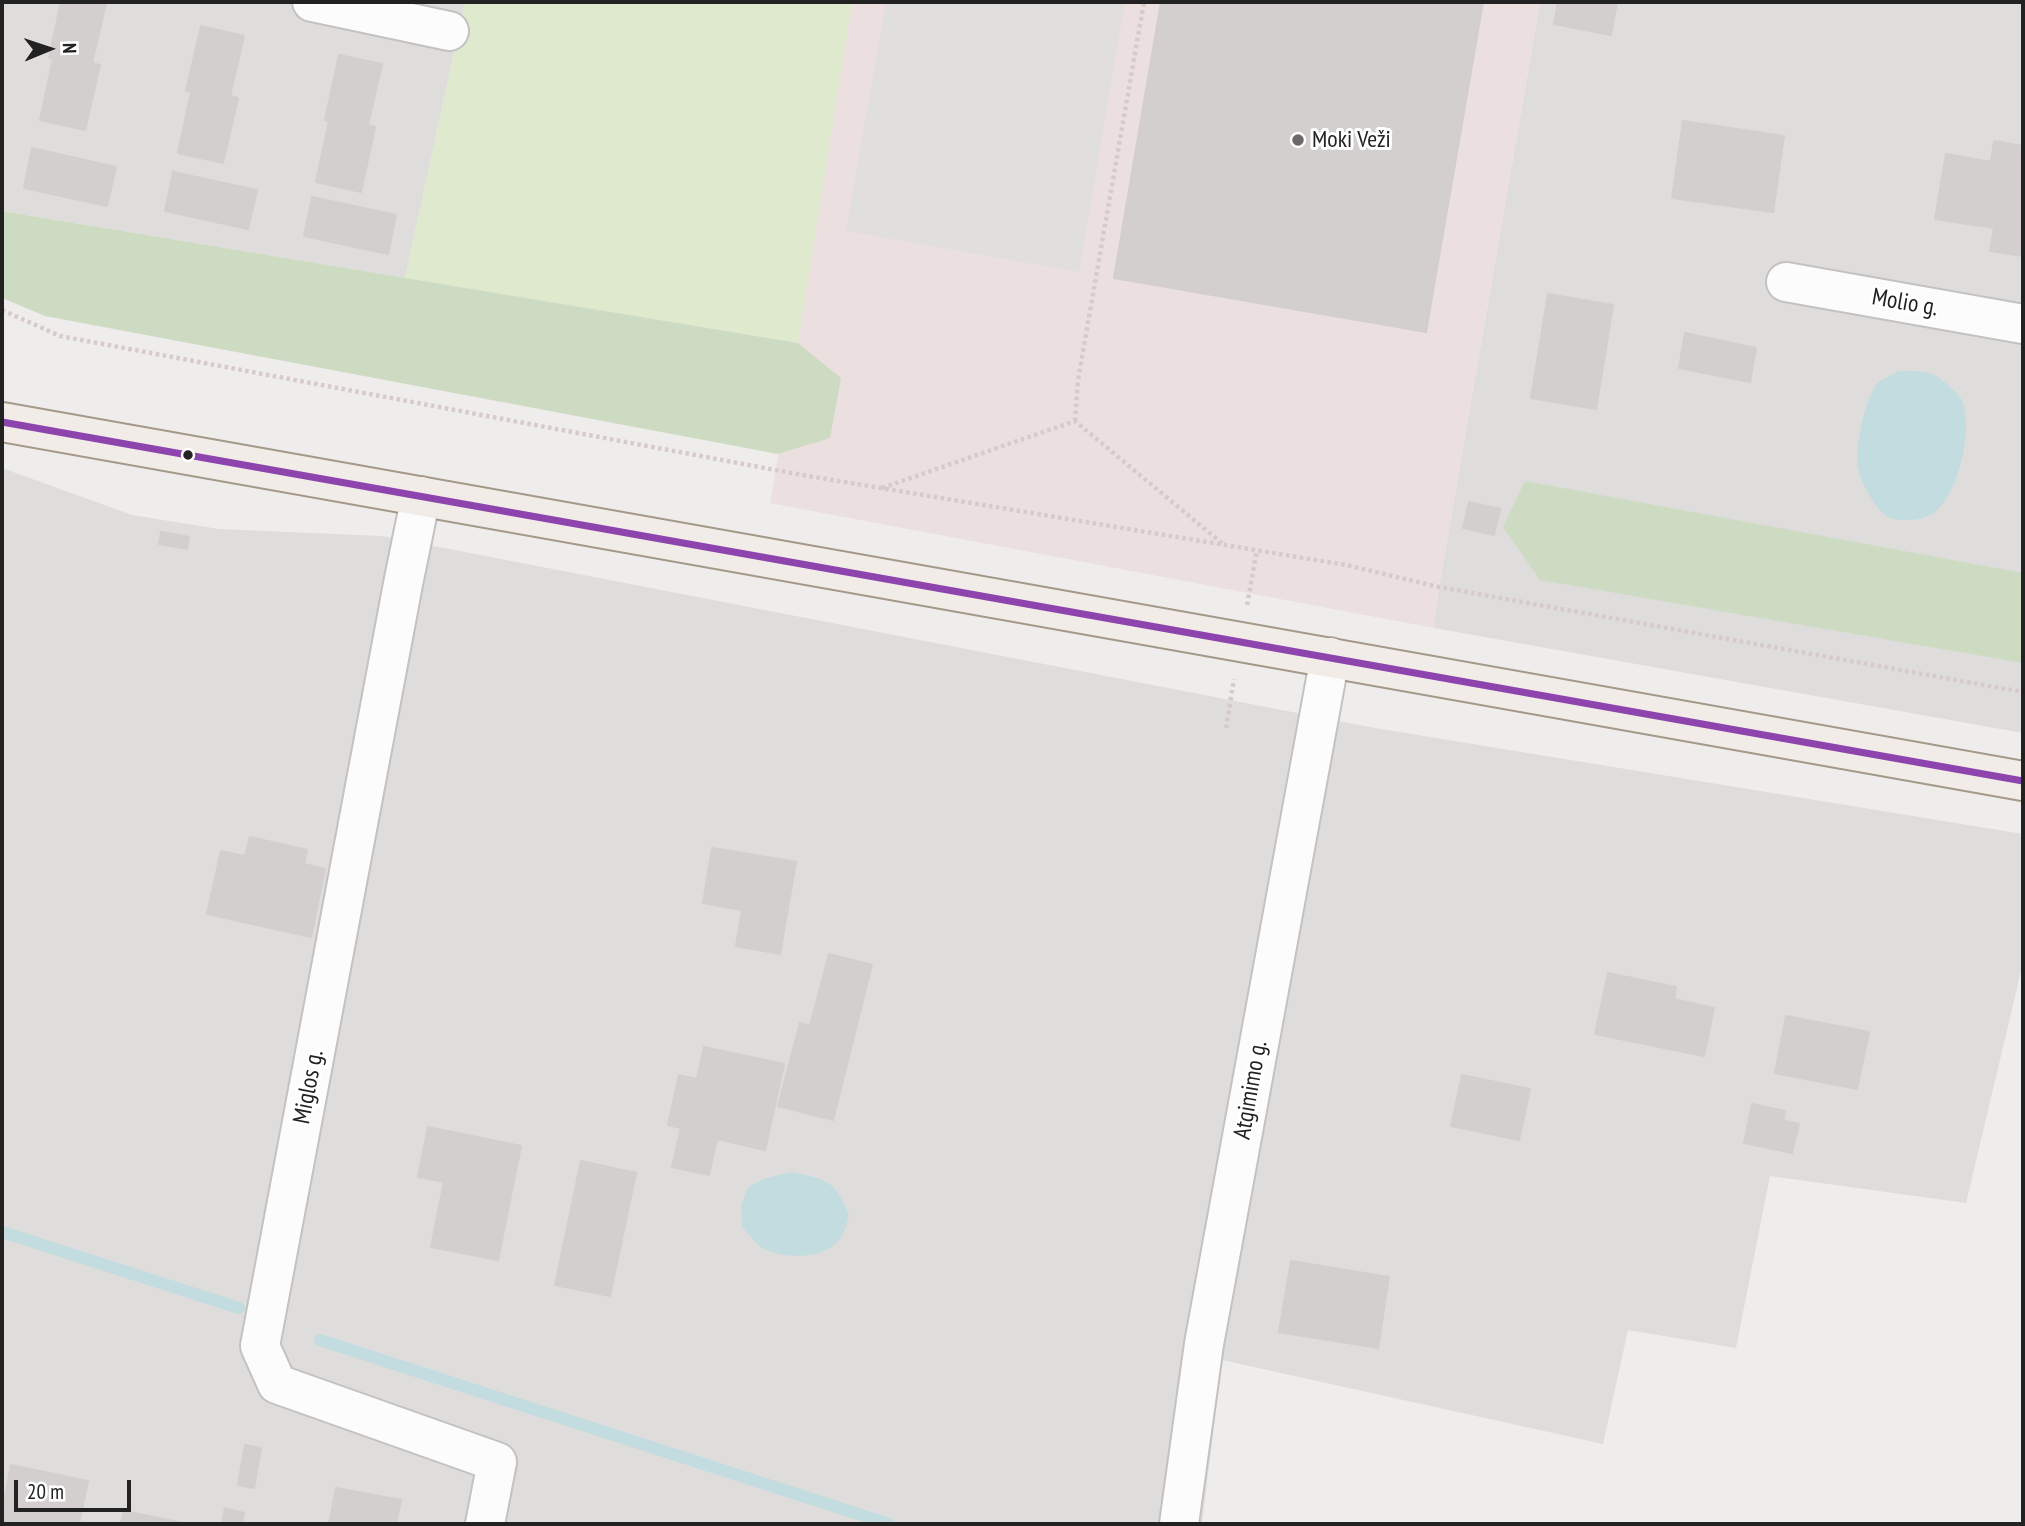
<!DOCTYPE html>
<meta charset="utf-8">
<style>
body{margin:0}
#map{position:relative;width:2025px;height:1526px;overflow:hidden;background:#efedeb;font-family:"PT Sans Narrow",sans-serif}
canvas{display:block}
.frame{position:absolute;inset:0;border:4px solid #222;pointer-events:none}
.north{position:absolute;left:14px;top:14px;width:70px;height:70px;-webkit-text-stroke:5px #fff;paint-order:stroke;rotate:88deg;font-size:19px;font-weight:700;line-height:28px;text-align:center;color:#222}
.north::after{content:'';display:block;margin:auto;width:24px;height:32px;background:#222;clip-path:polygon(50% 0,100% 100%,50% 72%,0 100%)}
.scale{position:absolute;left:14px;top:1480px;width:117px;height:32px;box-sizing:border-box;border:4px solid #222;border-top:0;padding-left:9px;font-size:21px;line-height:24px;white-space:nowrap;color:#222;-webkit-text-stroke:5px #fff;paint-order:stroke}
</style>
<div id="map">
<canvas width="2025" height="1526"></canvas>
<div class="frame"></div>
<div class="north">N</div>
<div class="scale">20 m</div>
</div>
<script>
const c = document.querySelector('canvas').getContext('2d');
c.lineJoin = 'round';
function paint(path, color) { c.fillStyle = color; c.fill(path, 'evenodd'); }
function strokePath(path, color, width, dash) { c.strokeStyle = color; c.lineWidth = width; c.lineCap = dash ? 'butt' : 'round'; c.setLineDash(dash || []); c.stroke(path); }
function drawText(font, color, halo, rows, align = 'center') {
  c.font = font + ' "PT Sans Narrow",sans-serif'; c.lineWidth = 6; c.setLineDash([]); c.textBaseline = 'middle'; c.strokeStyle = halo; c.fillStyle = color; for (const [text, x, y, turn = 0] of rows) {
    c.save(); c.translate(x, y); c.rotate((+turn || 0) * Math.PI / 180); c.textAlign = isNaN(turn) ? turn : align; if (halo) c.strokeText(text, 0, 0); c.fillText(text, 0, 0); c.restore();
  }
}
paint(new Path2D(`
 M2 2H465L405 278 2 211Z
 M1540 2H2023V733L1434 628 1439 587Z
 M2 468 132 515 219 529 382 536 1375 728 2023 834V963L1966 1203 1770 1176 1736 1348 1628 1330 1603 1444 1222 1360 1202 1524H2Z`), '#dedddc');
paint(new Path2D(`
 M852 2H1540L1439 587 1434 628 770 503 798 343Z`), '#ecdfdf');
paint(new Path2D(`
 M465 2H852L798 343 405 278Z`), '#dfe9cd');
paint(new Path2D(`
 M2 211 798 343 841 378 830 438 778 454 45 316 2 298Z
 M1525 481 2023 573V663L1540 580 1503 527Z`), '#cedbc3');
paint(new Path2D(`
 M886 2H1125L1079 272 846 231Z`), '#e0dfde');
paint(new Path2D(`
 M1899 371C1911 371 1925 370 1936 376 1941 378 1957 393 1960 397 1976 424 1958 501 1930 515 1924 518 1916 520 1909 520 1888 521 1882 515 1871 498 1866 489 1860 478 1858 468 1854 451 1865 400 1876 385 1881 379 1892 375 1899 371Z
 M792 1172C829 1180 834 1180 849 1215 847 1222 845 1230 842 1236 827 1260 789 1259 766 1250 757 1246 749 1234 742 1227L741 1207 748 1187 766 1178Z`), '#c2dcdf');
strokePath(new Path2D(`
 M2 1232 239 1308
 M320 1340 889 1524`), '#c2dcdf', 12);
const building = new Path2D(`
 M61 2 106 3 92 63 100 65 85 130 40 120 53 59 49 58Z
 M1161 2H1483L1426 332 1114 278Z
 M1558 2H1617L1611 35 1554 24Z
 M201 26 244 36 230 96 238 98 223 163 178 153 191 92 186 91Z
 M339 55 382 64 368 125 375 127 361 192 316 182 329 121 325 120Z
 M1683 121 1784 136 1773 212 1672 198Z
 M1994 141 2023 146V256L1990 251 1994 228 1935 219 1946 154 1991 162Z
 M32 148 116 167 107 206 24 188Z
 M173 172 257 190 248 229 165 211Z
 M312 197 396 215 388 254 304 236Z
 M1548 294 1613 305 1596 409 1531 398Z
 M1685 333 1756 348 1750 382 1679 368Z
 M1469 502 1500 509 1494 535 1463 528Z
 M161 532 189 537 187 549 159 544Z
 M250 837 307 850 304 864 325 869 311 937 207 914 221 851 245 856Z
 M712 848 796 862 780 954 736 946 742 910 703 903Z
 M829 954 872 965 833 1120 778 1106 800 1023 810 1026Z
 M1608 973 1676 987 1674 999 1714 1008 1704 1056 1595 1034Z
 M1786 1016 1869 1032 1857 1089 1775 1073Z
 M704 1047 784 1064 765 1150 717 1139 709 1175 672 1167 681 1128 668 1125 679 1075 697 1079Z
 M1462 1075 1530 1089 1519 1140 1451 1126Z
 M1752 1104 1785 1111 1783 1120 1799 1124 1792 1153 1744 1143Z
 M428 1127 521 1146 498 1260 431 1247 444 1182 418 1177Z
 M581 1161 636 1173 610 1296 555 1285Z
 M1291 1261 1389 1277 1378 1348 1279 1332Z
 M245 1445 261 1448 254 1488 238 1485Z
 M11 1465 88 1481 79 1524H2V1513Z
 M336 1488 401 1500 396 1524H329Z
 M225 1508 244 1513 242 1524H222Z
 M124 1511 188 1524H121Z`);
paint(building, '#d2cfce');
strokePath(building, '#d2cfcd', 2);
const minor = new Path2D(`
 M312 2 449 31
 M1786 282 2023 324
 M421 496 403 584 260 1346 277 1384 497 1462 485 1524
 M1179 1524 1204 1344 1330 657`);
const primary = new Path2D(`
 M2 422 2023 781`);
strokePath(minor, '#c3c2c1', 42);
strokePath(primary, '#a49889', 42);
strokePath(new Path2D(`
 M2 310 60 336 802 475 1346 565 1439 587 2023 692
 M1075 421 1078 380 1144 2
 M882 488 1075 421 1224 545
 M1247 605 1257 550
 M1226 728 1234 679`), '#d6caca', 4.5, [3.5, 3.5]);
strokePath(minor, '#fdfcfc', 38);
strokePath(primary, '#f1ece8', 38);
strokePath(new Path2D(`
 M2 422 2023 781`), '#8e44ad', 7);
for (const [x, y, r, color] of [
 [1298,140,7,"#6a6968"],
 [188,455,6,"#222"]
]) { const dot = new Path2D(); dot.arc(x, y, r, 0, 2 * Math.PI); c.fillStyle = color; c.fill(dot); strokePath(dot, '#fff', 2.5); }
drawText('24px', '#222', '#fff', [
 ["Moki Veži",1312,140]
], 'left');
drawText('24px', '#222', '#fff', [
 ["Molio g.",1905,303,10],
 ["Miglos g.",309,1087,-79],
 ["Atgimimo g.",1251,1090,-80]
]);
</script>
